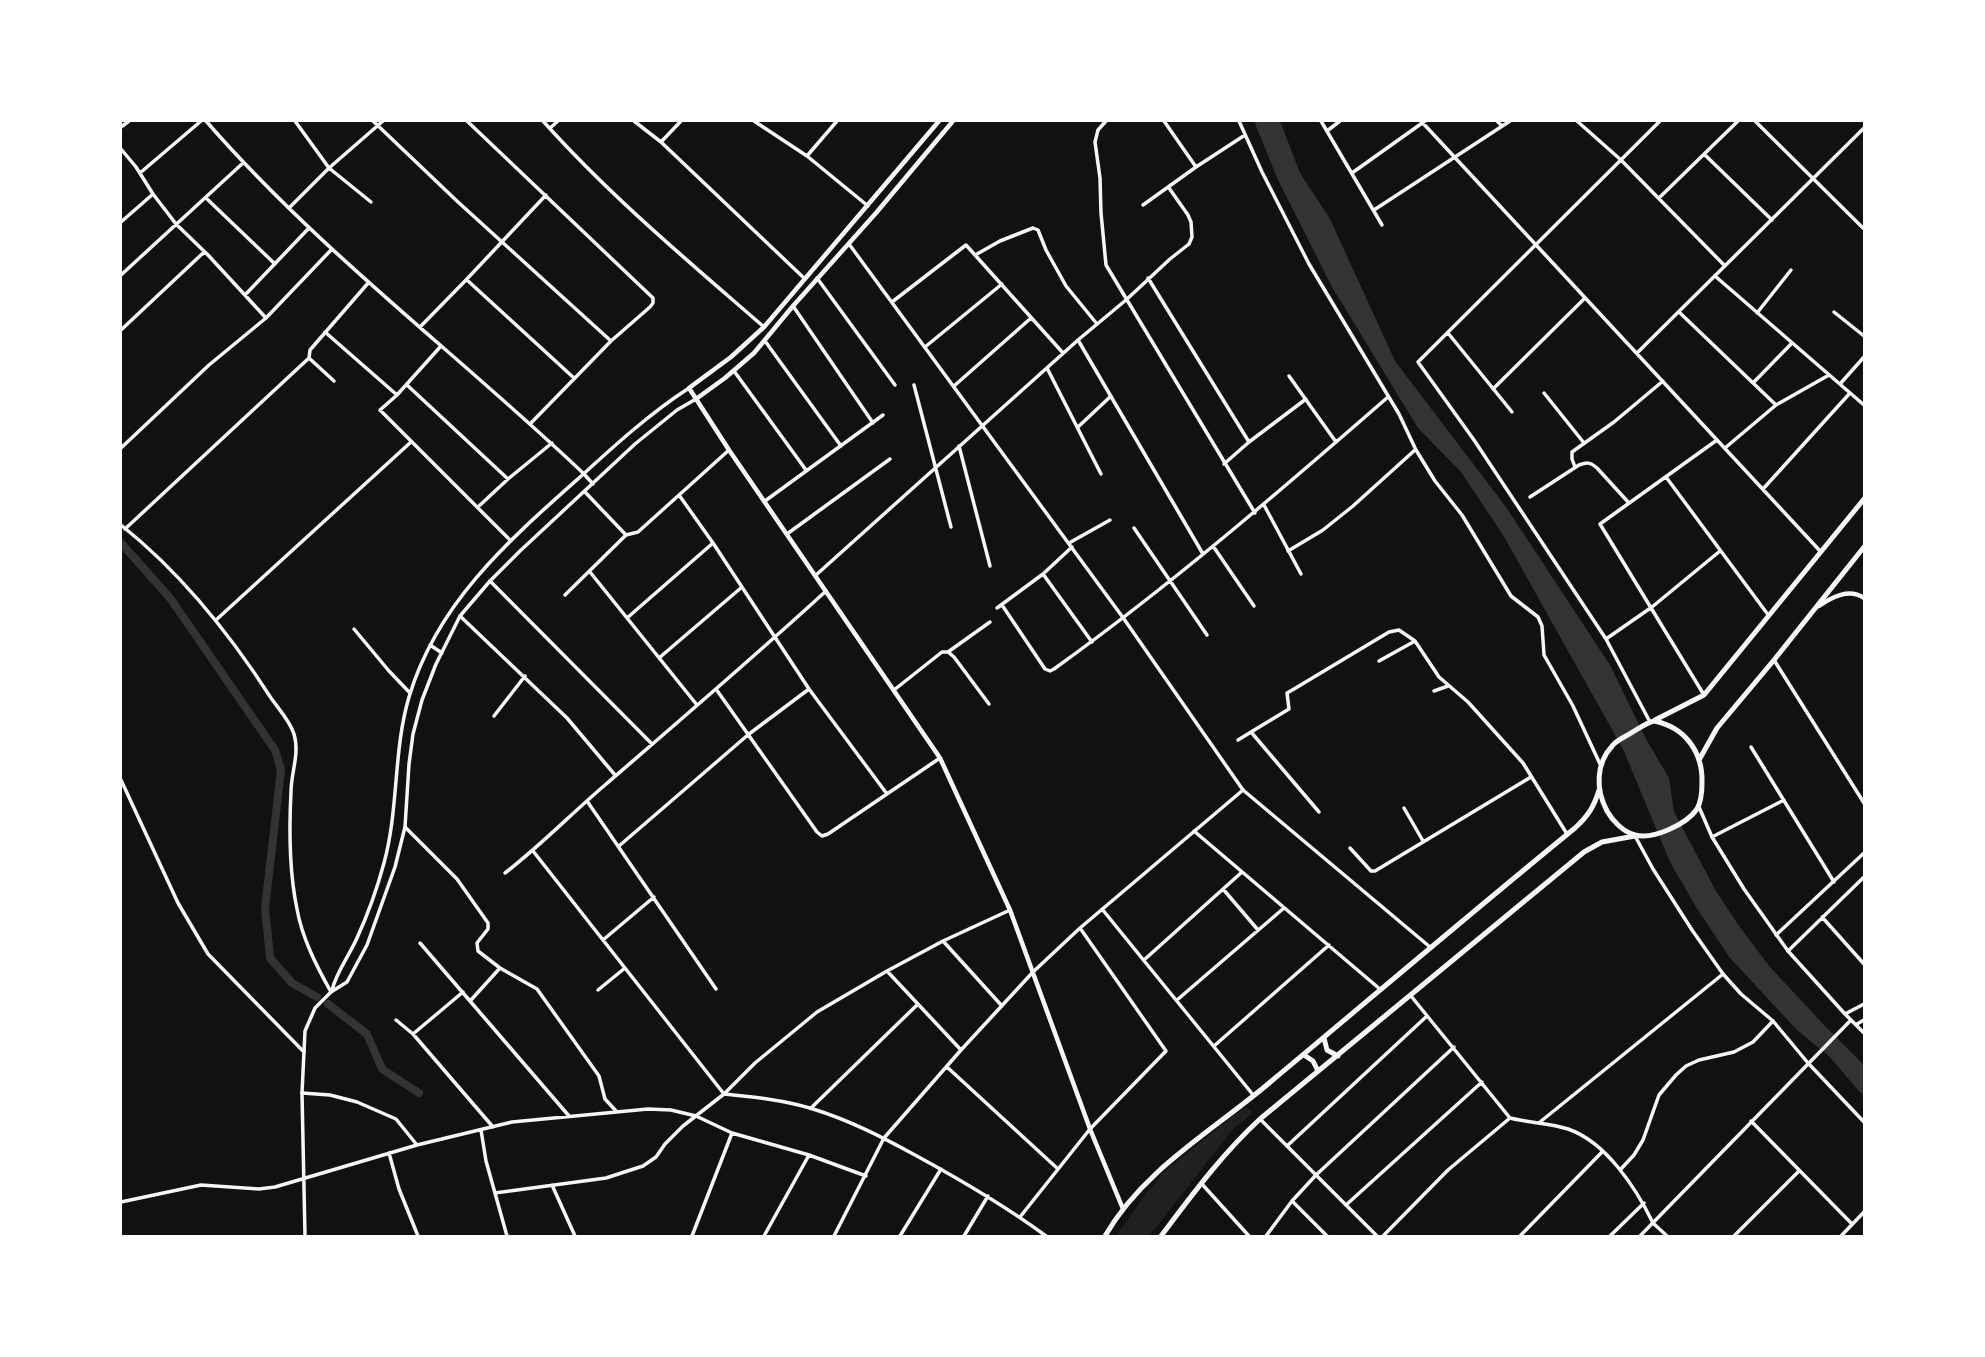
<!DOCTYPE html>
<style>
body{margin:0}
#map{position:relative;width:1985px;height:1357px;overflow:hidden;background:#111;font-family:"Alegreya Sans",sans-serif}
canvas{display:block}
.frame{position:absolute;inset:0;border:122px solid #fff;pointer-events:none}
</style>
<div id="map">
<canvas width="1985" height="1357"></canvas>
<div class="frame"></div>
</div>
<script>
const c = document.querySelector('canvas').getContext('2d');
c.lineJoin = 'round';
function paint(path, color) { c.fillStyle = color; c.fill(path, 'evenodd'); }
function strokePath(path, color, width, dash) { c.strokeStyle = color; c.lineWidth = width; c.lineCap = dash ? 'butt' : 'round'; c.setLineDash(dash || []); c.stroke(path); }
paint(new Path2D(`
 M1247 1108 1251 1110 1252 1114 1234 1128 1149 1236H1116L1145 1195 1166 1170 1242 1109Z`), '#202020');
paint(new Path2D(`
 M1254 121H1280L1300 173 1330 219 1395 361 1506 507 1610 665 1646 739 1669 778 1674 812 1716 891 1737 923 1769 966 1825 1026 1864 1065V1097L1829 1056 1797 1030 1730 958 1696 907 1670 862 1623 749 1503 535 1461 472 1418 428 1332 287 1278 180Z`), '#333');
strokePath(new Path2D(`
 M121 543 170 598 275 750 281 770 265 908 270 958 292 983 317 997
 M328 1004 367 1034 382 1069 419 1093`), '#333', 8);
strokePath(new Path2D(`
 M206 121C319 251 459 355 584 474
 M295 121 329 168 371 202
 M373 121 458 202 611 341
 M467 121 653 298V303L650 307 611 341 530 424
 M543 121C610 196 688 261 764 327
 M634 121 661 142 805 279
 M754 121 807 156 868 206
 M1106 121 1098 130 1095 142 1100 178 1101 213 1106 265 1255 513
 M1164 121 1196 167
 M1239 121 1262 172 1309 264 1399 414 1416 450 1435 481 1462 515 1511 596 1538 617 1542 626 1544 655 1573 706 1600 764
 M1321 121 1382 225
 M1421 121 1821 552
 M1497 121 1502 126
 M1577 121 1621 160 1725 266
 M121 127 129 121
 M550 128 558 121
 M1327 131 1340 121
 M661 142 681 121
 M121 149 136 167 153 194 176 224 208 255 266 318
 M1704 154 1772 220
 M807 156 837 121
 M140 173 201 121
 M1352 173 1425 121
 M206 198 275 264
 M1659 198 1738 121
 M1143 205 1196 167 1245 135
 M289 208 329 168 383 121
 M1374 210 1510 121
 M121 222 153 194
 M977 254 1000 241 1033 228 1038 230 1046 250 1066 286 1097 324
 M121 275 243 163
 M1715 276 1864 405
 M817 278 895 385
 M1148 278 1249 442
 M467 280 574 378
 M245 295 309 228
 M892 302 966 245 1063 353
 M793 306 873 423
 M1679 312 1776 405
 M1834 312 1864 336
 M1757 313 1791 270
 M420 327 466 280 546 195
 M121 330 202 254 205 253
 M325 332 397 395
 M1448 333 1512 412
 M1078 340 1203 554
 M765 341 841 446
 M441 346 397 395 380 410 510 540
 M925 347 1002 284
 M1637 353 1864 128
 M1047 368 1101 474
 M734 371 806 470
 M1289 376 1336 442
 M334 381 309 358 310 350 369 282
 M1753 383 1792 343
 M1840 384 1864 357
 M407 385 508 479
 M914 385 951 527
 M954 386 1031 318
 M1493 389 1585 298
 M1544 393 1584 443
 M1078 427 1111 396
 M959 446 990 566
 M121 448 209 365 266 318 332 249
 M1725 448 1776 405 1829 375
 M1224 464 1249 442 1306 399
 M1575 467 1572 459V452L1614 422 1663 381
 M1666 477 1769 616
 M1763 489 1850 393
 M585 492 626 535
 M679 495 713 543 809 689 887 794
 M1530 497 1579 465C1587 462 1590 462 1597 468L1629 503
 M765 501 883 415
 M1264 505 1301 574
 M478 507 508 479 552 443
 M121 525C180 572 230 634 271 698 278 708 290 721 294 734 300 754 291 772 291 792 289 830 289 871 297 909 302 938 317 967 331 992
 M1134 528 1207 635
 M125 529 309 358
 M787 534 890 459
 M1069 543 1110 520
 M1213 546 1254 606
 M1288 551 1323 530 1353 506 1415 450
 M590 572 697 705
 M1043 574 1092 642
 M816 575 1078 340 1126 300 1170 259 1189 244 1192 237 1191 222 1188 215 1169 188
 M490 581 652 744
 M565 595 626 535 638 532 729 450
 M1002 605 1045 669 1050 671 1054 669C1171 585 1280 491 1388 397
 M997 608 1043 574 1072 547
 M460 616 567 718 615 775
 M627 618 713 543
 M216 620 411 442
 M354 629 389 671 410 693
 M1606 639 1652 607 1720 551
 M948 652 954 657 989 704
 M659 658 742 587
 M1774 660 1864 803
 M1379 661 1415 641
 M716 689 817 832 822 836 828 834 940 758
 M894 690 942 652H948L990 622
 M1434 691 1448 686
 M1704 695 1600 524 1717 440
 M494 716 525 676
 M1650 722 1606 639 1474 440 1418 362 1660 121
 M1251 732 1289 709 1287 693 1294 689 1389 632 1399 630 1415 641 1439 677 1468 702 1523 763 1567 834
 M1238 740 1251 732 1319 812
 M1751 747 1834 882
 M121 780 178 903 208 954 304 1052
 M587 801 716 989
 M1404 808 1423 841
 M405 827 457 879 488 923V929L477 943 478 951 500 968 537 989 599 1076 605 1099 617 1112
 M1194 831 1381 990
 M1712 837 1784 800
 M619 846 749 734 809 689
 M1350 848 1371 871H1375L1531 777
 M533 851 724 1094C754 1097 784 1100 813 1109 849 1120 882 1137 915 1155 961 1180 1004 1205 1046 1236
 M505 873C540 846 571 814 605 785 679 721 754 657 826 591
 M1223 889 1258 930
 M1102 909 1254 1096
 M1822 917 1864 964
 M1776 935 1864 853
 M603 940 654 897
 M943 941 1002 1006
 M420 943 569 1116
 M1788 951 1864 877
 M1144 960 1242 872
 M887 971 961 1050
 M598 990 625 968
 M1411 996 1510 1118C1530 1123 1550 1123 1568 1129 1606 1142 1636 1188 1653 1223
 M471 1000 500 968
 M1177 1000 1284 908
 M396 1020 413 1034 493 1127
 M413 1034 463 992
 M1214 1046 1329 945
 M947 1067 1058 1169
 M302 1093 330 1095 357 1102 396 1119 417 1145
 M811 1108 918 1004
 M1751 1121 1852 1224
 M1540 1122 1723 974
 M481 1130 486 1161 507 1236
 M1287 1146 1427 1016
 M389 1153 399 1189 418 1236
 M1620 1170 1634 1155 1643 1140 1659 1095 1676 1075 1686 1066 1699 1060 1734 1052 1753 1042 1773 1021
 M1201 1183 1249 1236
 M552 1185 575 1236
 M495 1193 606 1178 643 1166 656 1157 665 1144 683 1126 724 1094 755 1063 817 1012 887 971 943 941 1010 910
 M1292 1201 1327 1236
 M121 1202 201 1185 259 1189 275 1187 417 1145 512 1122 648 1109 671 1110 696 1116 732 1133 809 1155 866 1176
 M1346 1205 1482 1082
 M1020 1217 1090 1129 1166 1051 1080 928
 M692 1236 732 1133
 M764 1236 809 1155
 M834 1236 884 1138 961 1050 1033 972 1080 928 1243 790
 M900 1236 941 1169
 M964 1236 988 1196
 M1266 1236 1292 1201 1316 1175 1454 1047
 M1383 1236 1448 1170 1510 1118
 M1520 1236 1603 1151
 M1610 1236 1644 1203
 M1734 1236 1799 1171
 M1841 1236 1864 1212`), '#f5f5f5', 3.5);
strokePath(new Path2D(`
 M1755 121 1864 229
 M849 244 1124 619 1243 790 1430 947
 M584 474 593 484
 M430 645 442 653
 M1699 807 1712 837 1744 889 1788 951 1845 1014 1864 1033
 M1635 836 1653 869 1692 930 1723 974 1741 994 1773 1021 1808 1063 1864 1122
 M332 990C337 971 349 956 357 938 368 914 377 889 384 863 399 808 393 751 409 697 437 603 508 541 579 478 614 446 649 414 689 388
 M1845 1014 1864 1004
 M1857 1024 1864 1020
 M1260 1119 1377 1236
 M1653 1223 1667 1236
 M305 1236 302 1093 305 1031 315 1008 331 992 347 982 367 945 395 867 405 827 409 764 413 734 422 700 436 664 460 616 490 581 520 551 635 444 677 410 696 399
 M1640 1236 1851 1020`), '#f5f5f5', 3.5);
strokePath(new Path2D(`
 M939 121 764 327 731 357 689 388 729 450 940 758 1010 910 1090 1129 1123 1209
 M696 399 725 378 754 353 793 306 876 213 953 121
 M1819 606C1832 597 1849 588 1864 598`), '#f5f5f5', 4.5);
strokePath(new Path2D(`
 M1655 720 1704 695 1864 499
 M1654 721C1685 727 1703 752 1702 783 1702 792 1701 802 1697 809 1687 824 1653 840 1635 835 1623 832 1612 820 1607 811 1596 790 1595 764 1613 745 1617 740 1625 737 1631 733 1638 729 1646 723 1654 721Z
 M1699 760 1717 728 1774 660 1864 547
 M1324 1038 1327 1050 1338 1056
 M1304 1055 1313 1061 1318 1071
 M1105 1236C1143 1170 1211 1132 1268 1084 1370 999 1472 912 1575 828 1588 816 1594 807 1599 790
 M1161 1236C1192 1195 1222 1154 1260 1119L1584 852 1602 842 1635 836`), '#f5f5f5', 5);
</script>
